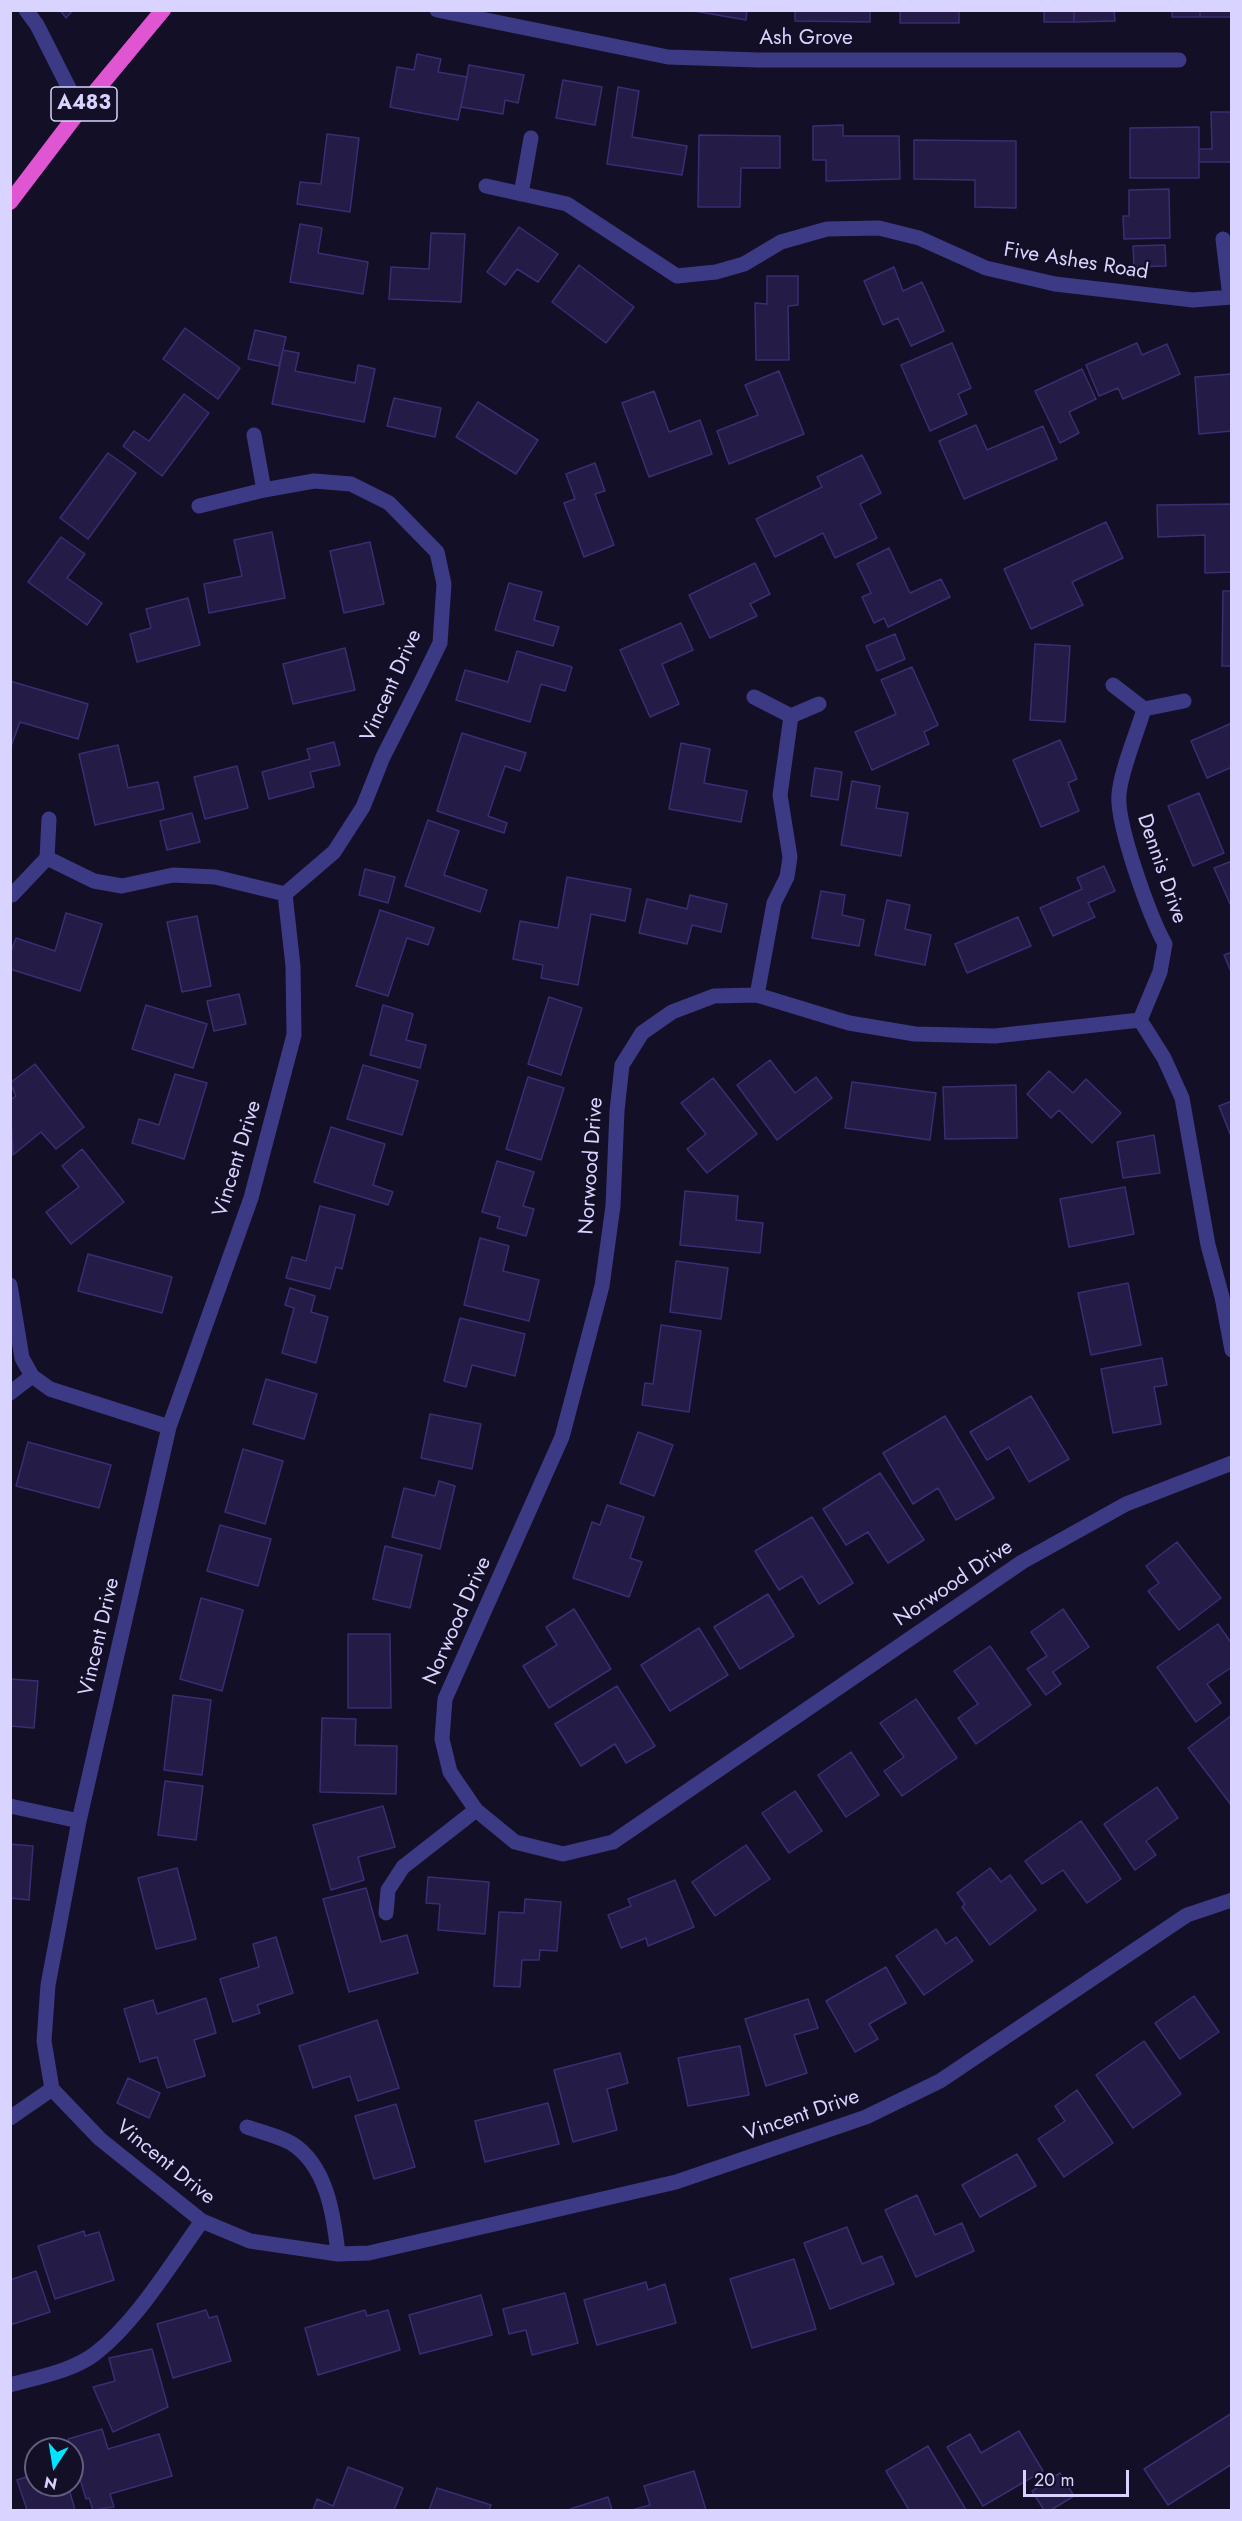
<!DOCTYPE html>
<style>
body{margin:0}
#map{position:relative;width:1242px;height:2521px;overflow:hidden;background:#130f26;font-family:Jost,sans-serif}
canvas{display:block}
.frame{position:absolute;inset:0;border:12px solid #d9d4ff;pointer-events:none}
.north{position:absolute;left:24px;top:2437px;width:60px;height:60px;box-sizing:border-box;background:#130f26;border:2px solid #625e7d;border-radius:50%;rotate:192deg;font-size:16px;font-weight:700;line-height:24px;text-align:center;color:#d9d4ff}
.north::after{content:'';display:block;margin:auto;width:21px;height:27px;background:#00e5ff;clip-path:polygon(50% 0,100% 100%,50% 72%,0 100%)}
.scale{position:absolute;left:1023px;top:2470px;width:106px;height:27px;box-sizing:border-box;border:3px solid #d9d4ff;border-top:0;padding-left:8px;font-size:18px;line-height:21px;white-space:nowrap;color:#d9d4ff;-webkit-text-stroke:4px #130f26;paint-order:stroke}
</style>
<div id="map">
<canvas width="1242" height="2521"></canvas>
<div class="frame"></div>
<div class="north">N</div>
<div class="scale">20 m</div>
</div>
<script>
const c = document.querySelector('canvas').getContext('2d');
c.lineJoin = 'round';
function paint(path, color) { c.fillStyle = color; c.fill(path, 'evenodd'); }
function strokePath(path, color, width, dash) { c.strokeStyle = color; c.lineWidth = width; c.lineCap = dash ? 'butt' : 'round'; c.setLineDash(dash || []); c.stroke(path); }
function drawText(font, color, halo, rows, align = 'center') {
  c.font = font + ' Jost,sans-serif'; c.lineWidth = 4.5; c.setLineDash([]); c.textBaseline = 'middle'; c.strokeStyle = halo; c.fillStyle = color; for (const [text, x, y, turn = 0] of rows) {
    c.save(); c.translate(x, y); c.rotate((+turn || 0) * Math.PI / 180); c.textAlign = isNaN(turn) ? turn : align; if (halo) c.strokeText(text, 0, 0); c.fillText(text, 0, 0); c.restore();
  }
}
const building = new Path2D(`
 M60 10H73L66 18Z
 M688 10H747L746 20Z
 M795 10H870V22L795 21Z
 M900 10H959V23H900Z
 M1044 10H1074V22H1044Z
 M1074 10H1114L1115 21 1074 22Z
 M1172 10H1200V17H1172Z
 M1200 10H1232V17H1200Z
 M417 54 441 59 438 72 467 77 458 120 390 107 397 67 414 70Z
 M469 65 524 75 518 103 505 100 503 114 461 107Z
 M563 80 602 87 595 125 556 118Z
 M618 87 639 91 632 137 687 146 682 175 607 164Z
 M1211 112H1232V162H1199V149H1212Z
 M843 125V136H899L900 179 826 181V160H813V126Z
 M1199 127V178H1130V128Z
 M327 134 359 138 350 212 297 204 300 182 321 184Z
 M699 135 780 136V168H741L740 207H698Z
 M914 140 1016 141V208L975 207V180L914 179Z
 M1169 189 1170 238 1124 239 1123 216H1129V190Z
 M300 224 322 228 318 253 368 262 363 294 290 282Z
 M519 227 558 254 538 282 517 269 505 285 487 272Z
 M431 233 465 234 461 302 389 299 391 267 429 269Z
 M1165 245 1166 266 1134 267 1133 246Z
 M579 265 634 307 606 343 552 302Z
 M894 267 903 291 922 282 944 331 911 346 898 318 883 325 864 281Z
 M767 276H798V305L788 306 789 360H756L755 303 767 304Z
 M185 328 240 368 218 399 163 359Z
 M255 330 286 337 279 366 248 359Z
 M952 343 971 388 958 394 967 414 930 431 901 365Z
 M1137 343 1142 355 1167 344 1180 374 1123 399 1118 388 1099 396 1086 365Z
 M283 350 299 353 295 371 355 383 358 365 375 369 364 422 272 404Z
 M1082 369 1096 399 1069 412 1079 433 1060 443 1035 391Z
 M779 371 804 434 729 464 717 431 758 415 745 385Z
 M1232 374V431L1199 434 1195 377Z
 M654 391 669 432 700 420 712 454 649 477 622 403Z
 M184 394 209 413 162 476 123 446 134 431 149 441Z
 M394 398 441 408 435 437 387 426Z
 M478 402 538 440 516 474 456 437Z
 M976 425 987 450 1043 426 1057 459 964 499 939 441Z
 M108 453 136 473 88 539 60 518Z
 M862 455 881 493 860 504 877 538 835 558 823 533 775 557 756 519 822 487 817 477Z
 M595 463 605 491 595 494 614 545 584 557 564 503 575 499 566 474Z
 M1232 504V572L1205 573V535L1158 537 1157 505Z
 M1106 522 1123 558 1072 582 1083 605 1031 629 1004 569Z
 M272 532 285 598 209 613 204 584 242 576 234 540Z
 M61 537 85 554 67 578 102 603 87 625 28 582Z
 M370 542 384 604 344 613 330 551Z
 M889 548 910 593 941 579 950 597 888 627 884 618 874 623 862 597 871 593 857 564Z
 M755 563 770 594 750 604 757 616 710 638 689 595Z
 M509 583 542 592 534 620 559 627 553 646 495 630Z
 M1223 591H1232V666H1222Z
 M188 598 200 645 137 662 130 634 151 628 146 609Z
 M681 623 693 650 662 664 679 704 650 717 620 650Z
 M895 634 905 659 877 671 866 646Z
 M1035 644 1070 646 1065 722 1030 720Z
 M345 648 355 690 293 704 283 664Z
 M517 651 572 667 565 691 541 684 530 722 456 700 465 670 508 682Z
 M912 667 938 725 924 732 929 744 872 770 855 732 896 714 881 680Z
 M10 681 88 704 78 739 20 722 10 749Z
 M1232 723V767L1207 778 1191 741Z
 M462 733 526 753 520 771 505 766 488 816 507 823 504 833 437 811Z
 M1060 740 1077 779 1068 783 1079 811 1041 827 1013 760Z
 M334 742 340 765 310 772 314 787 269 799 262 772 310 759 307 749Z
 M681 743 710 749 704 783 747 791 741 822 669 809Z
 M118 745 128 788 158 782 164 809 95 825 79 754Z
 M237 766 248 808 205 819 194 777Z
 M815 768 842 772 838 800 811 796Z
 M852 781 880 786 876 808 908 813 901 856 841 845Z
 M1199 793 1224 853 1193 866 1168 806Z
 M192 813 200 842 167 850 160 821Z
 M428 820 459 831 444 875 487 890 480 912 405 886Z
 M1232 861V908L1214 868Z
 M1104 866 1115 891 1088 903 1095 917 1053 936 1040 908 1082 889 1077 878Z
 M365 869 395 877 388 903 359 895Z
 M567 877 631 889 625 921 591 914 578 985 541 978 543 965 513 959 520 921 558 928Z
 M821 891 845 895 842 915 864 920 859 946 812 938Z
 M690 895 727 904 721 932 692 925 687 944 639 933 647 899 687 909Z
 M887 900 910 905 905 929 931 935 925 965 875 955Z
 M380 910 434 928 428 945 407 938 388 996 356 986Z
 M66 913 102 924 80 991 10 969V954L16 938 55 951Z
 M197 916 211 986 182 992 167 922Z
 M1018 917 1031 946 967 973 955 944Z
 M1232 952V974L1224 955Z
 M239 994 246 1024 214 1031 207 1001Z
 M549 997 582 1008 561 1075 528 1064Z
 M146 1005 207 1024 193 1068 132 1049Z
 M383 1005 413 1014 406 1040 426 1045 420 1068 370 1055Z
 M770 1060 795 1093 816 1077 832 1098 777 1140 737 1085Z
 M35 1064 84 1127 56 1149 41 1132 13 1155 10 1100 16 1096 10 1083Z
 M363 1065 418 1081 402 1135 347 1119Z
 M1049 1071 1073 1093 1086 1079 1121 1113 1092 1143 1059 1110 1051 1118 1027 1094Z
 M175 1074 207 1083 184 1159 132 1143 139 1119 159 1125Z
 M528 1077 564 1088 541 1160 506 1149Z
 M713 1078 757 1134 707 1173 687 1149 706 1134 681 1103Z
 M852 1082 936 1093 930 1140 845 1128Z
 M1016 1085 1017 1138 945 1139 943 1087Z
 M1232 1101V1136H1231L1219 1106Z
 M331 1127 385 1144 373 1185 393 1192 388 1205 314 1182Z
 M1154 1135 1160 1173 1123 1178 1117 1142Z
 M82 1149 124 1202 71 1244 46 1212 79 1187 62 1166Z
 M497 1161 534 1172 523 1206 534 1209 526 1236 497 1228 500 1217 482 1212Z
 M1125 1187 1134 1234 1069 1247 1060 1199Z
 M685 1191 738 1196 736 1220 763 1223 760 1253 680 1245Z
 M320 1206 355 1215 342 1269 336 1267 330 1289 286 1278 292 1257 306 1261Z
 M480 1238 509 1246 503 1271 539 1280 529 1321 464 1305Z
 M88 1254 172 1277 162 1313 78 1291Z
 M676 1261 728 1268 721 1319 670 1312Z
 M1128 1283 1141 1345 1091 1355 1078 1293Z
 M290 1288 315 1296 311 1312 328 1317 316 1363 282 1353 294 1308 285 1305Z
 M460 1318 525 1334 515 1376 472 1365 466 1387 444 1381Z
 M661 1325 701 1331 689 1412 642 1405 645 1383 653 1384Z
 M1162 1358 1167 1385 1154 1387 1161 1424 1113 1433 1101 1369Z
 M266 1379 317 1394 304 1439 253 1424Z
 M1031 1396 1069 1459 1029 1482 1009 1447 987 1460 970 1432Z
 M430 1414 481 1424 472 1469 421 1458Z
 M945 1416 994 1498 956 1520 938 1488 913 1504 883 1453Z
 M638 1432 673 1445 654 1496 620 1483Z
 M28 1442 111 1465 99 1508 16 1486Z
 M243 1449 283 1461 265 1524 225 1512Z
 M880 1473 924 1540 888 1563 868 1532 846 1545 823 1509Z
 M439 1481 455 1486 440 1549 392 1537 404 1488 435 1496Z
 M607 1505 644 1517 630 1558 642 1562 629 1597 573 1578 592 1522 600 1525Z
 M812 1517 853 1583 819 1604 802 1576 779 1590 755 1551Z
 M220 1525 271 1539 258 1586 207 1571Z
 M1177 1542 1221 1598 1179 1630 1148 1591 1159 1583 1146 1566Z
 M385 1546 422 1555 410 1608 373 1599Z
 M768 1594 794 1636 740 1669 714 1627Z
 M201 1598 243 1610 222 1691 180 1679Z
 M574 1609 611 1669 549 1708 523 1666 557 1645 546 1627Z
 M1063 1609 1089 1647 1053 1672 1061 1684 1046 1695 1027 1669 1047 1656 1031 1632Z
 M1218 1624 1232 1644V1667L1207 1684 1221 1703 1196 1722 1157 1667Z
 M699 1628 728 1675 670 1711 641 1665Z
 M348 1634H390L391 1708H348Z
 M990 1646 1031 1705 976 1744 958 1718 978 1704 954 1671Z
 M10 1679 38 1681 34 1728 10 1726Z
 M617 1686 655 1746 626 1763 615 1744 581 1766 555 1724Z
 M173 1695 211 1700 202 1775 164 1770Z
 M916 1699 957 1758 902 1796 884 1771 904 1757 880 1723Z
 M1232 1715V1806L1188 1748Z
 M322 1718 356 1719 355 1745 397 1746 396 1794 320 1792Z
 M851 1752 879 1795 846 1817 818 1775Z
 M165 1781 203 1786 196 1840 158 1835Z
 M1157 1787 1178 1818 1146 1841 1156 1855 1135 1870 1104 1824Z
 M795 1791 822 1831 789 1853 762 1813Z
 M383 1806 395 1847 358 1857 364 1880 331 1890 313 1825Z
 M1081 1821 1121 1879 1087 1903 1063 1870 1042 1884 1025 1861Z
 M10 1844 33 1846 29 1900 10 1898Z
 M746 1845 770 1879 715 1916 692 1882Z
 M177 1868 196 1939 156 1949 138 1878Z
 M990 1868 1001 1882 1010 1875 1036 1910 990 1945 962 1907 965 1904 957 1893Z
 M428 1877 489 1882 485 1934 438 1930 440 1904 426 1903Z
 M675 1880 694 1927 648 1946 646 1938 621 1948 608 1915 631 1906 628 1899Z
 M366 1888 381 1942 407 1935 418 1973 349 1992 323 1899Z
 M525 1899 561 1902 557 1951 540 1950 539 1960H522L520 1987 494 1986 499 1912 524 1913Z
 M936 1929 946 1944 956 1937 973 1961 924 1995 896 1956Z
 M276 1937 293 1993 257 2005 260 2013 233 2022 220 1979 259 1967 253 1944Z
 M886 1967 906 2003 869 2024 878 2039 855 2052 826 2001Z
 M1194 1996 1219 2032 1180 2059 1155 2023Z
 M206 1998 216 2033 194 2040 205 2076 167 2088 157 2057 140 2062 124 2009 153 2000 157 2014Z
 M808 1999 818 2028 794 2035 807 2073 766 2086 745 2019Z
 M377 2020 399 2088 358 2101 350 2076 313 2088 299 2046Z
 M1144 2041 1181 2094 1133 2128 1096 2075Z
 M740 2046 749 2095 688 2106 678 2058Z
 M620 2053 628 2083 607 2089 617 2130 573 2142 554 2070Z
 M128 2078 160 2093 149 2118 117 2103Z
 M1077 2090 1113 2143 1064 2177 1038 2139 1065 2121 1055 2106Z
 M548 2103 559 2144 485 2162 475 2121Z
 M396 2104 415 2167 374 2179 355 2116Z
 M1017 2154 1036 2186 980 2217 962 2185Z
 M917 2195 935 2235 962 2223 974 2251 916 2277 885 2210Z
 M847 2227 862 2264 882 2256 894 2284 830 2309 804 2243Z
 M84 2231 85 2236 99 2232 114 2280 55 2299 38 2246Z
 M794 2259 816 2329 752 2348 730 2279Z
 M36 2271 50 2312 10 2325V2280Z
 M646 2282 648 2290 665 2284 676 2323 597 2345 584 2300Z
 M565 2293 578 2343 532 2355 526 2330 509 2334 503 2309Z
 M481 2295 492 2335 420 2354 409 2315Z
 M206 2310 209 2318 217 2316 231 2361 173 2378 157 2324Z
 M365 2310 367 2316 388 2310 400 2350 318 2375 305 2328Z
 M152 2349 168 2407 113 2432 93 2387 115 2381 109 2358Z
 M1232 2413V2464L1168 2505 1144 2469Z
 M102 2429 108 2449 159 2434 172 2476 110 2494 114 2507 93 2510 89 2498 86 2499 68 2439Z
 M1019 2431 1043 2471 983 2506 947 2447 970 2434 981 2453Z
 M928 2446 966 2510H909L886 2471Z
 M348 2467 403 2488 394 2510H313L317 2499 333 2506Z
 M694 2471 706 2510H632L650 2505 644 2486Z
 M1060 2473 1074 2496 1051 2510H1044L1032 2491Z
 M36 2474V2485H68L75 2510H27L17 2480Z
 M437 2488 491 2505 489 2510H429Z
 M608 2497 612 2510H570V2509Z`);
paint(building, '#241b47');
strokePath(building, '#3b2d73', 1.5);
strokePath(new Path2D(`
 M26 10 37 25 80 110`), '#3d3a85', 15);
strokePath(new Path2D(`
 M437 10 668 57 758 60H1179
 M486 186 567 204 677 276 716 272 744 264 781 242 827 229 879 228 919 238 986 268 1055 284 1193 300 1232 297
 M521 194 531 138
 M1223 239 1230 297
 M254 435 264 490
 M199 506 264 490 314 481 351 484 389 503 437 552 439 561 444 584 440 643 421 682 383 757 363 807 334 852 285 894 293 966 294 1035 251 1198 169 1427 79 1821 48 1985 44 2041 52 2089 100 2139 202 2221 250 2241 338 2254 369 2253 676 2182 866 2117 940 2081 1187 1915 1232 1900
 M1113 685 1144 709 1184 701
 M754 697 791 716 819 704
 M1144 709C1137 733 1121 770 1119 794 1116 824 1150 917 1165 944L1160 972 1140 1020 1164 1058 1182 1098 1208 1245 1222 1297 1232 1350
 M47 858 94 881 122 886 173 875 215 877 285 894
 M12 895 47 858 49 819
 M757 995 774 903 787 877 790 857 780 795 791 716
 M1140 1020 995 1036 915 1034 849 1023 757 995 714 996 672 1012 642 1033 622 1065 617 1111 613 1206 602 1286 562 1437 445 1699 442 1739 450 1772 476 1810 515 1842 563 1854 613 1842 1022 1562 1126 1504 1232 1463
 M10 1285 22 1358 32 1376
 M10 1393 32 1376 50 1389 169 1427
 M10 1806 79 1821
 M386 1913 388 1890 403 1867 476 1810
 M10 2118 52 2089
 M247 2127C261 2132 278 2136 291 2143 327 2165 334 2216 338 2254
 M10 2385C38 2377 73 2371 96 2353 137 2321 171 2264 202 2221`), '#3d3a85', 15);
strokePath(new Path2D(`
 M10 202 80 110 163 10`), '#e055d1', 16);
for (const [x, y, w] of [
 [84,104,66]
]) { const box = new Path2D(); box.roundRect(x - w / 2, y - 17, w, 34, 4.5); c.fillStyle = '#130f26'; c.fill(box); strokePath(box, '#d9d4ff', 1.5); }
drawText('bold 20px', '#d9d4ff', null, [
 ["A483",84,104]
]);
drawText('21px', '#d9d4ff', '#130f26', [
 ["Ash Grove",806,39],
 ["Five Ashes Road",1076,262,9],
 ["Vincent Drive",392,686,-66],
 ["Dennis Drive",1161,869,71],
 ["Vincent Drive",238,1159,-73],
 ["Norwood Drive",592,1166,-86],
 ["Norwood Drive",954,1584,-34],
 ["Norwood Drive",458,1621,-66],
 ["Vincent Drive",100,1637,-77],
 ["Vincent Drive",802,2116,-19],
 ["Vincent Drive",165,2163,39]
]);
</script>
